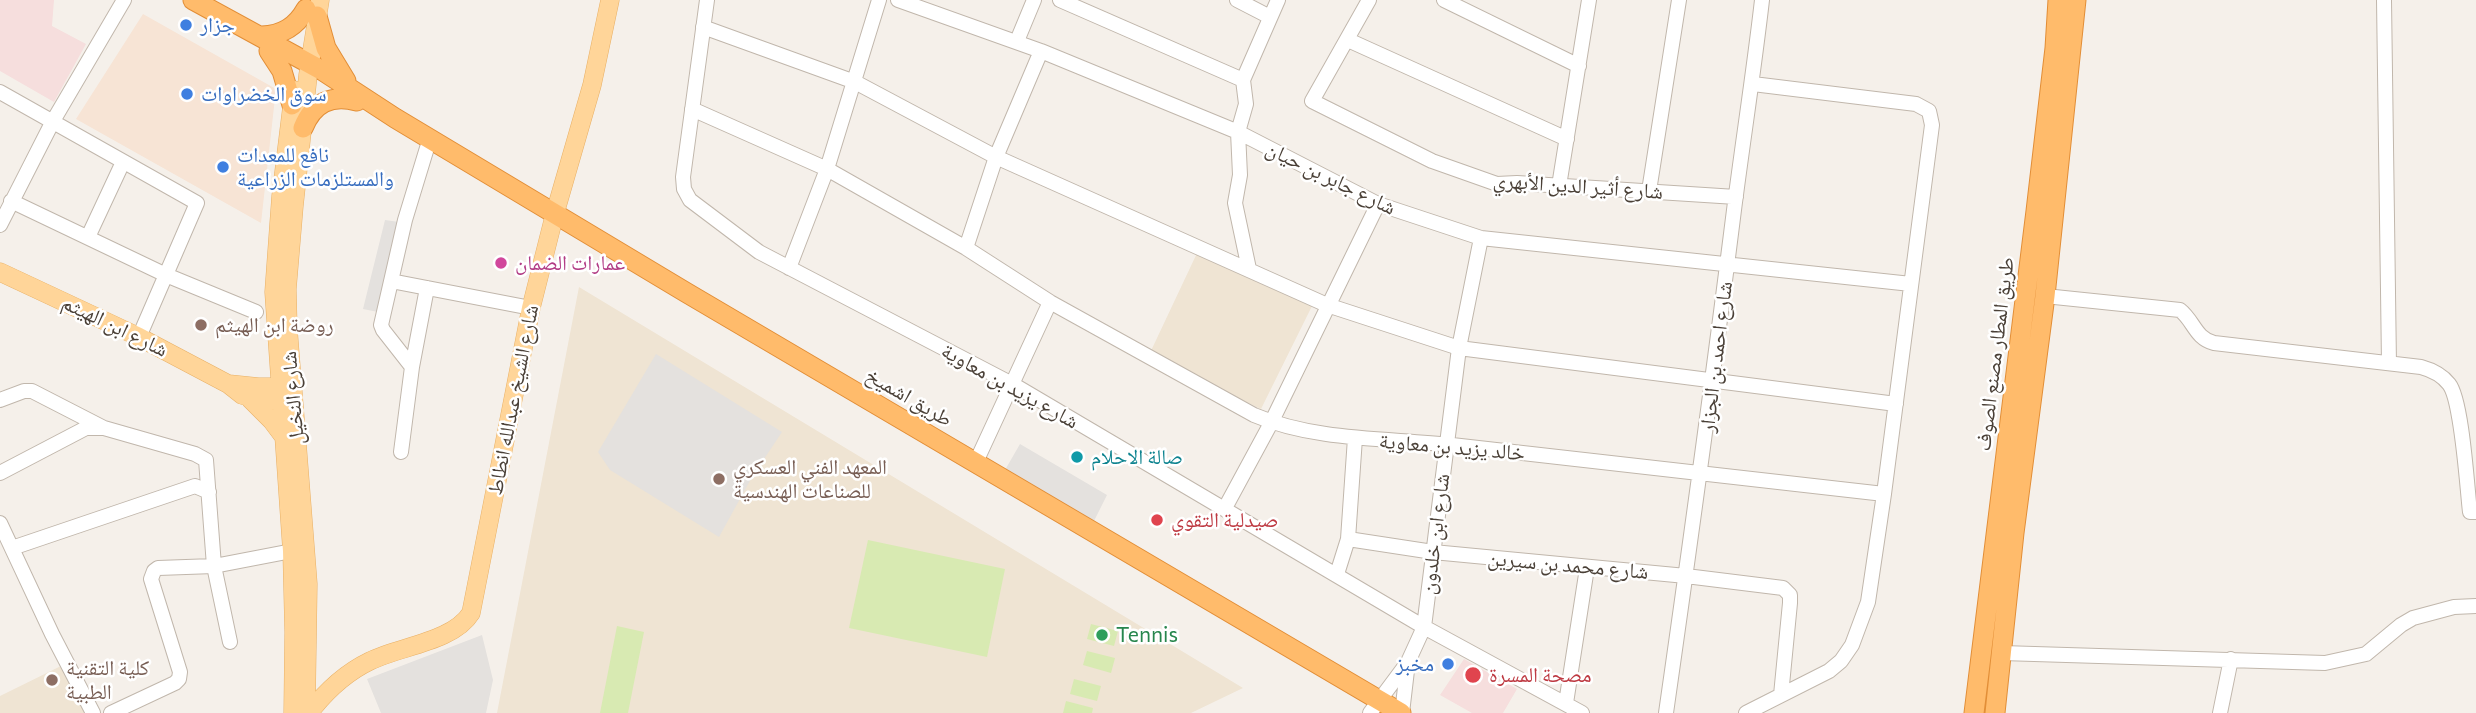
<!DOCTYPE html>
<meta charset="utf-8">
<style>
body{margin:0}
canvas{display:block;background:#f5f0ea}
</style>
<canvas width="2476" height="713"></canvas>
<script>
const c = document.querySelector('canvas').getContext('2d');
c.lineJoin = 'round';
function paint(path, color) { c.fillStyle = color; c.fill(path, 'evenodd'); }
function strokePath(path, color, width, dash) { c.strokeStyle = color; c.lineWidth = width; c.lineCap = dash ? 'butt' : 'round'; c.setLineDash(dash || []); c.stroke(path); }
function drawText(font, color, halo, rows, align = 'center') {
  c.font = font + ' Commissioner,"Noto Naskh Arabic",sans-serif'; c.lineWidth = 5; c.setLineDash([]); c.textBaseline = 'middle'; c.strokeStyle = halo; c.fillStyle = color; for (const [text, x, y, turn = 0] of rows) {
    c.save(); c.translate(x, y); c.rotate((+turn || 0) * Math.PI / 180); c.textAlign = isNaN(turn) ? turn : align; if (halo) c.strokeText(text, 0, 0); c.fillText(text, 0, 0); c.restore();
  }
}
paint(new Path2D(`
 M143 14 276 89 261 223 76 119Z`), '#f7e4d5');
paint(new Path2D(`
 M1198 251 1313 304 1261 409 1149 355Z
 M579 287 1243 688 1191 713H497Z
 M65 664 87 713H0V696Z`), '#efe4d3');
paint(new Path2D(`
 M0 0H54L52 26 86 44 54 102 0 71Z
 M1464 659 1517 689 1503 713H1472L1440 695Z`), '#f6dedd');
paint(new Path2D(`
 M868 540 1005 569 987 657 849 628Z
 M1091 624 1118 631 1114 646 1087 639Z
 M617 626 644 632 628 713H600Z
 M1087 651 1115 658 1111 673 1083 665Z
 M1074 679 1101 686 1097 701 1070 694Z
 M1066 701 1093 708 1092 713H1063Z`), '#d8eab2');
paint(new Path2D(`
 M385 220 399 222 378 312 363 309Z
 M656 354 782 432 752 477 719 537 610 470 598 452Z
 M1020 444 1107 495 1094 521 1005 470Z
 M482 635 493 680 486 713H381L367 679Z`), '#e4e1de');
const minor = new Path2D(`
 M707 0 683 177 684 189 690 200 759 252 1014 385 1424 627 1582 713
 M898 0 1041 51 1238 132 1378 204 1481 238 1911 284
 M1060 0 1243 80
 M1237 0 1270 17
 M1369 0 1312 101 1432 161 1497 184 1517 183 1736 197
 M1444 0 1579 66
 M2384 0 2389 363
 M703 27 855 82 996 157 1327 305 1459 348 1896 404
 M1348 40 1567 139
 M1017 41 1034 0
 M0 92 197 203 139 337
 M692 109 827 169 966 248 1050 302 1254 415C1315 441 1387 438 1452 445 1596 462 1740 478 1884 494
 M1559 186 1589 0
 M1649 191 1679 0
 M11 201 166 275 256 312
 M0 225 53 121 124 0
 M88 237 123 162
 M966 248 996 157 1041 51
 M789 268 827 169 879 0
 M1249 269 1235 203 1240 175 1238 132 1246 104 1243 80 1278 0
 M391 281 531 308
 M2045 296 2180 310C2194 321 2195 338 2214 343L2421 367C2432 370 2442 375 2449 384 2462 400 2467 487 2470 512H2476
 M412 367 383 330 381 325 405 220 430 138
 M0 400 24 391H32L104 428 195 454 206 460 214 566 230 642
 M401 452 412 367 427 288
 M976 462 1050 302
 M0 473 86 428H103
 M1225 508 1271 423 1378 204
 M0 523 52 634 93 713
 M1348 539 1433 552 1686 576 1783 588 1790 595V603L1781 695
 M12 548 195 486 209 492
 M1337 574 1348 539 1355 438
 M2002 653 2325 663 2366 654 2401 625 2413 618 2454 607 2476 606
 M1566 703 1587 568
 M111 713 175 683 179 679 180 672 151 579 154 571 158 568 214 566 292 551
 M1370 713 1408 662 1424 627 1459 348 1481 238
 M1402 713 1408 662
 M1666 713C1690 545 1713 378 1734 210 1743 140 1754 70 1762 0
 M1746 713 1829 671 1841 661 1852 645 1868 602 1884 494 1932 125 1929 111 1916 104 1753 84
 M2220 713 2231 659`);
const major = new Path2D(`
 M0 272 139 337 228 384 242 395 259 400H291
 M229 384 258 387H288
 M250 399 272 421 284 437
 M293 713 294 632 292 551 274 292 281 196 294 90
 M306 713 308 584 288 328 287 289 294 206 308 75 320 0
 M309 713C326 691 345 673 370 661 400 646 453 642 471 613L531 308 555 213 592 85 610 0`);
const highway = new Path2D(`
 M193 0 323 71 395 118 687 293 1401 713
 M317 16 326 48 346 81
 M262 36C282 35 296 27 306 9
 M269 51 282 71 292 105
 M303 128C313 103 331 94 357 101
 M1974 713 2036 211 2055 48 2058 0
 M1995 713 2014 533 2045 296 2076 0`);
strokePath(minor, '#c1b7ac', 16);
strokePath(major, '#e8b066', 19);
strokePath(highway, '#e28e37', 21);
strokePath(minor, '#fff', 14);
strokePath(major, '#ffd599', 18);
strokePath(highway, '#ffbb6b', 19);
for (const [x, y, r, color] of [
 [186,25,7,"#3f7fe0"],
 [187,94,7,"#3f7fe0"],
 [223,167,7,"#3f7fe0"],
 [501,263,7,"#d1479c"],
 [201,325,7,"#8d6e63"],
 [1077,457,7,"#0f9aa8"],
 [719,479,7,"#8d6e63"],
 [1157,520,7,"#e0444e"],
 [1102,635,7,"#2e9e5b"],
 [1448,664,7,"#3f7fe0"],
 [1473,675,9,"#e0444e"],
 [52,680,7,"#8d6e63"]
]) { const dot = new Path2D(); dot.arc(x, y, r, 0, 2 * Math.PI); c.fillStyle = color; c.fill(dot); strokePath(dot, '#fff', 2.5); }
drawText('21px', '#366cbe', '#fff', [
 ["جزار",200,25],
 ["سوق الخضراوات",201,94],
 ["نافع للمعدات",237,155],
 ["والمستلزمات الزراعية",237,179],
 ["مخبز",1434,664,"right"]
], 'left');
drawText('21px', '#4a4037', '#fff', [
 ["شارع جابر بن حيان",1331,178,26],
 ["شارع أثير الدين الأبهري",1578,186,4],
 ["شارع ابن الهيثم",115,326,26],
 ["طريق المطار مصنع الصوف",1995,354,-83],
 ["شارع احمد بن الجزار",1716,357,-83],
 ["شارع يزيد بن معاوية",1010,386,29],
 ["طريق اشميخ",909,397,30],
 ["شارع النخيل",293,398,-95],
 ["شارع الشيخ عبدالله انطاط",513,400,-79],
 ["خالد يزيد بن معاوية",1452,447,5],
 ["شارع ابن خلدون",1435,534,-83],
 ["شارع محمد بن سيرين",1568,565,5]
]);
drawText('21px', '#b23c85', '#fff', [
 ["عمارات الضمان",515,263]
], 'left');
drawText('21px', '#785e54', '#fff', [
 ["روضة ابن الهيثم",215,325],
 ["المعهد الفني العسكري",733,467],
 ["للصناعات الهندسية",733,491],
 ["كلية التقنية",66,668],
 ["الطبية",66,692]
], 'left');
drawText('21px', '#0d838f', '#fff', [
 ["صالة الاحلام",1091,457]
], 'left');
drawText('21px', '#be3a42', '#fff', [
 ["صيدلية التقوي",1171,520],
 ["مصحة المسرة",1489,675]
], 'left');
drawText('21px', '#27864d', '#fff', [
 ["Tennis",1116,635]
], 'left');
</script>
